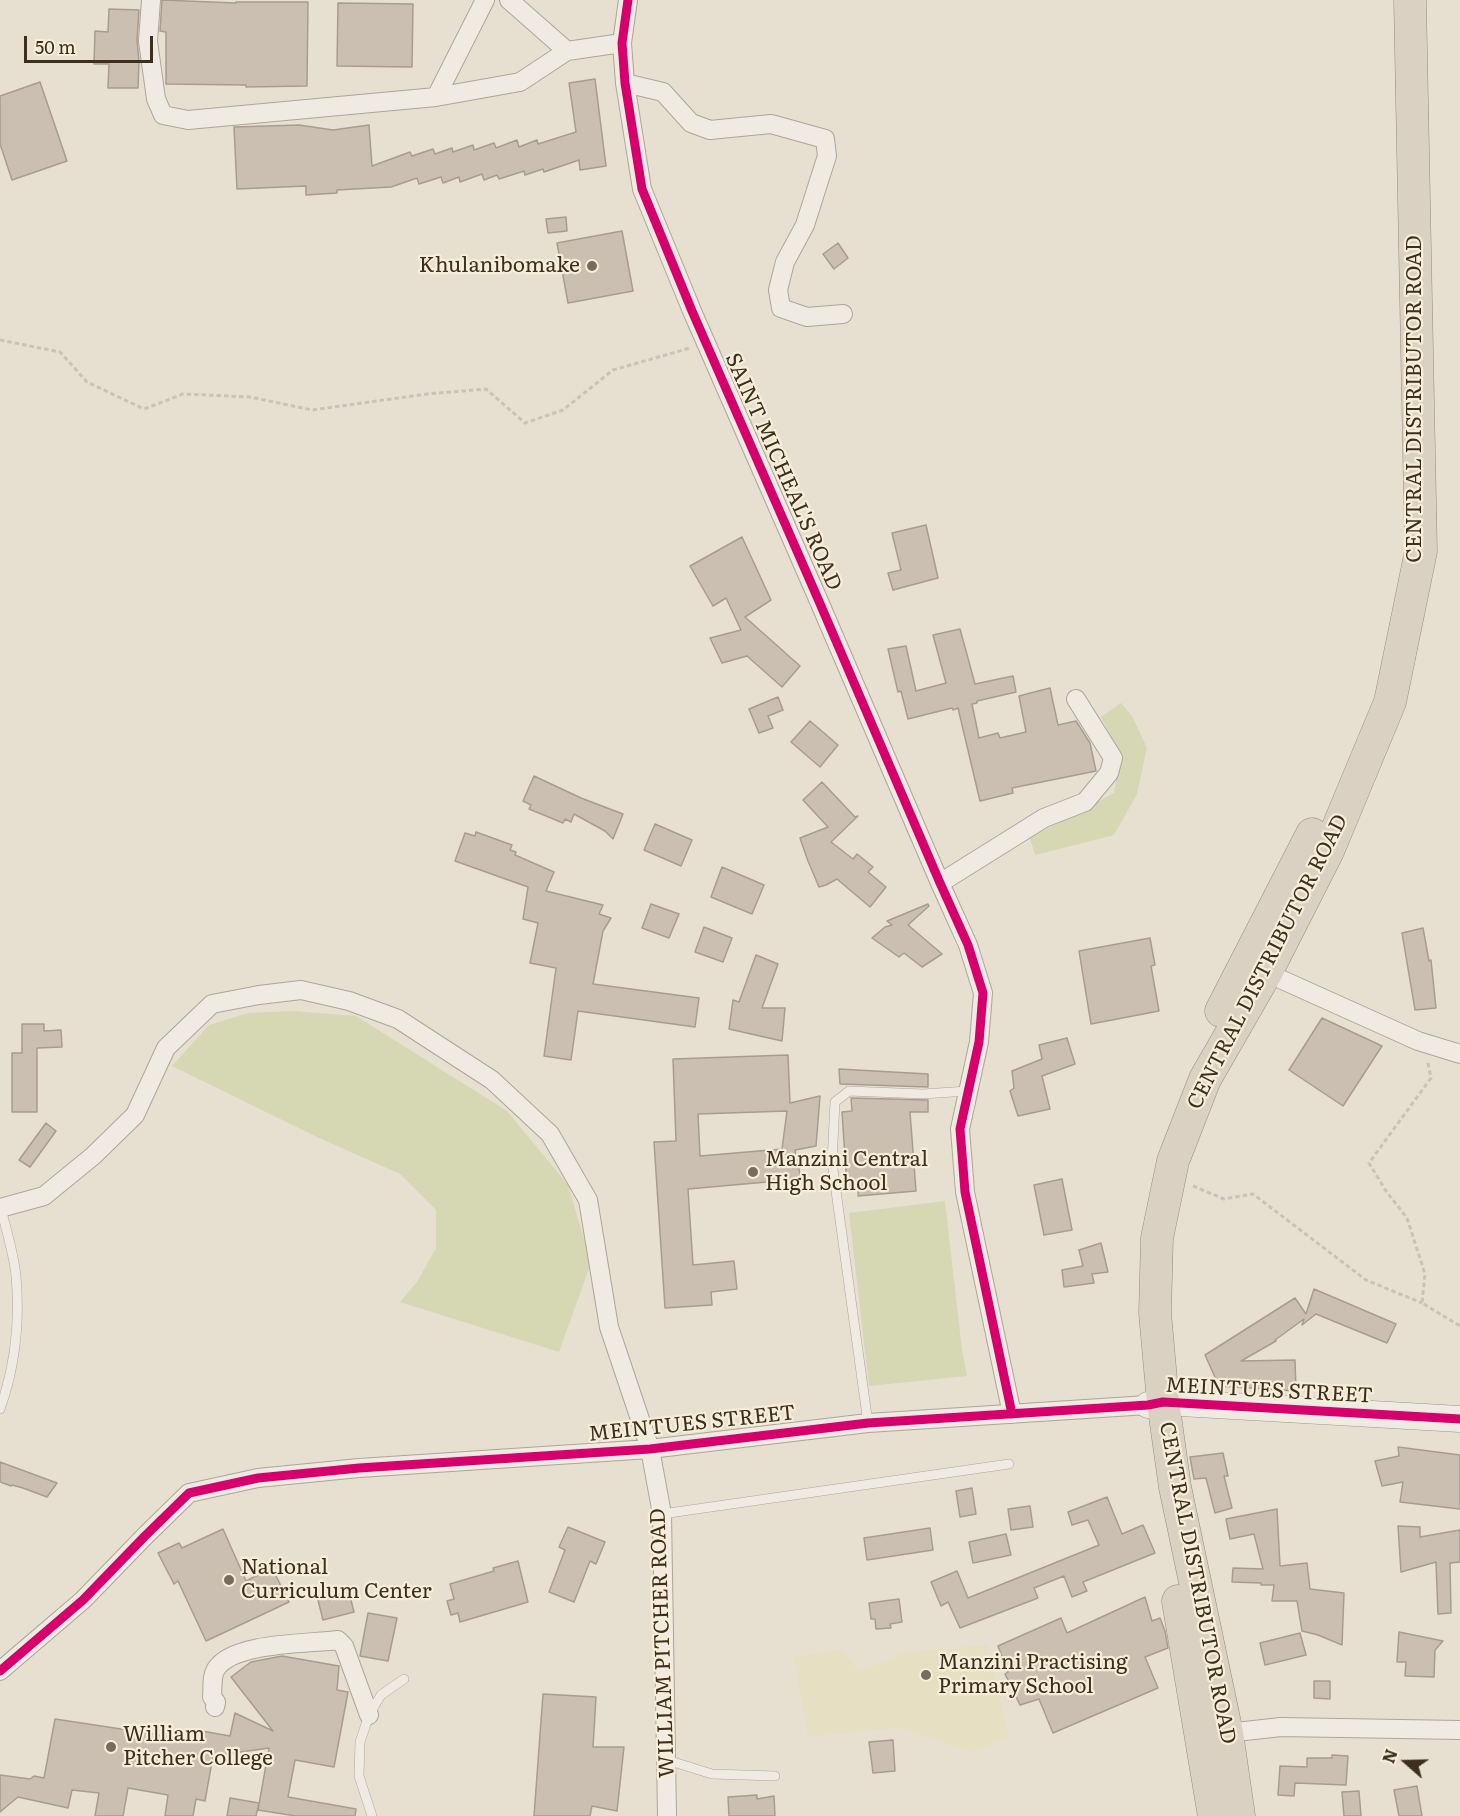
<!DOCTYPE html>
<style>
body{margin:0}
#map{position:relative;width:1460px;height:1816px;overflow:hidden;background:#e7e0d1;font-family:Literata,serif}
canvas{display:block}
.north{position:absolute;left:1376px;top:1732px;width:60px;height:60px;-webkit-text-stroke:4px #f7eed8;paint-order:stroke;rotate:290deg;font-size:16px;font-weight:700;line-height:24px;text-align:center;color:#3d2e20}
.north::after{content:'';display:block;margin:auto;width:21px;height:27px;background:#3d2e20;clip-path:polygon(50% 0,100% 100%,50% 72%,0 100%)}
.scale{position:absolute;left:24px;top:36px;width:129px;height:27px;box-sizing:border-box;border:3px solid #3d2e20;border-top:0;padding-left:8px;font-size:18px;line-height:21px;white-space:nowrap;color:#3d2e20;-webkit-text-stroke:4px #f7eed8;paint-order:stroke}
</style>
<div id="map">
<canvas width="1460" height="1816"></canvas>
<div class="north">N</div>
<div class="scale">50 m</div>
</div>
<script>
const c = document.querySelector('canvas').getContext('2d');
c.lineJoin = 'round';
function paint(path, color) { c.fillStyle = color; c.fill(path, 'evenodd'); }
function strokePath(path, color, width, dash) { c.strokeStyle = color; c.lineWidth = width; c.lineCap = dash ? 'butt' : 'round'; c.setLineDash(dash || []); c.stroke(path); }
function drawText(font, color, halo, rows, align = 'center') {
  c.font = font + ' Literata,serif'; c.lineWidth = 4.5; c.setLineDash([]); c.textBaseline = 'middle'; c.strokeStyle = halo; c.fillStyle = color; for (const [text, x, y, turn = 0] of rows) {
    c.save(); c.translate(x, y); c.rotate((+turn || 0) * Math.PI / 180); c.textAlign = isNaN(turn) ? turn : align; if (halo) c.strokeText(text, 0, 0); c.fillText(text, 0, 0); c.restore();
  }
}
paint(new Path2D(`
 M987 1645 1009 1738 971 1752 899 1728 808 1737 794 1657 840 1649 860 1671 904 1652Z`), '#e6dfc2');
paint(new Path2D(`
 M1121 703 1132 716 1147 748 1137 794 1114 835 1035 855 1030 838 1114 793C1121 757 1117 748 1101 717Z
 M293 1011 356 1016 507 1111 568 1185 591 1263 559 1352 400 1302 417 1282 436 1248V1210L400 1174 317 1137 172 1066 209 1025 248 1013Z
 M945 1201 962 1350 967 1376 869 1386 849 1213Z`), '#d6d7b3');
const building = new Path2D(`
 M162 0 236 3V2H308L307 86 246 87V85L166 84V32L160 31Z
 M338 3 413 4 412 67 337 66Z
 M109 9 139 10 137 40 139 61 138 88H108L109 64H94L95 31 108 32Z
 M595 79 606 166 580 170 579 160 544 172 543 169 525 175 524 171 499 179 497 175 484 180 482 174 460 182 459 177 443 183 441 177 419 184 417 178 391 187 337 190V193L306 195V186L237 189 234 127 299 125 333 130 369 125 372 166 410 152 412 156 433 149 435 154 452 148 453 152 473 145 474 150 494 143 496 148 517 140 519 147 537 140 538 144 576 132 569 83Z
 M40 82 67 161 12 180 0 144V96Z
 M566 217 567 231 548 233 546 219Z
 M622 231 633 291 568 303 557 243Z
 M838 243 848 258 834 269 823 254Z
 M926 525 938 578 893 590 888 573 901 570 892 533Z
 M742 537 771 600 745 617 800 666 782 687 747 656 722 663 710 638 741 630 726 598 713 606 690 566Z
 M960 629 975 684 1013 676 1016 692 977 701V703L972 704 979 738 998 733 1000 738 1026 732 1019 696 1050 688 1058 725 1076 721 1090 743 1096 771 1012 788 1013 793 980 801 958 708 953 710 952 708 908 719 901 691 898 692 888 649 906 646 916 691 946 683 933 635Z
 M778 697 783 710 768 716 773 728 759 733 749 709Z
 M810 721 838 745 820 767 791 742Z
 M534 776 581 798 623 814 613 839 605 831 574 814 571 822 565 819 563 823 529 809 531 805 523 801Z
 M822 782 855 817 858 816 831 842 853 859 857 854 873 867 868 872 886 887 870 907 837 879 826 885 819 887 808 861 800 838 828 827 803 800Z
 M655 824 692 840 681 866 644 850Z
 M476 832 512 845 510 850 516 852 515 855 554 872 546 891 603 905 599 914 611 918 603 931 593 984 699 998 695 1027 578 1011 571 1060 544 1056 556 968 530 963 538 923 523 919 528 887 455 861 465 833 475 836Z
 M722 867 764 885 752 914 711 897Z
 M651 904 679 914 669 938 642 928Z
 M928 904 929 906 908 925 942 954 922 967 904 953 899 957 872 938 885 927 892 925 887 921Z
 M704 927 732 938 723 962 695 952Z
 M1423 928 1429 961 1431 960 1436 1008 1415 1010 1402 933Z
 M1150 938 1155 965 1151 966 1159 1011 1091 1024 1079 951Z
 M756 955 778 964 762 1008H785L782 1041 729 1029 733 1000 739 1002Z
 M1322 1018 1382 1046 1343 1106 1289 1070Z
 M22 1024H44V1031L61 1030 62 1047 37 1048V1112H12V1053H22Z
 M1067 1038 1075 1064 1042 1076 1050 1109 1018 1116 1010 1091 1014 1088 1012 1071 1042 1059 1039 1045Z
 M788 1055 790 1103 820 1096 816 1146 795 1150 801 1179 688 1189 693 1265 734 1261 737 1289 711 1292 712 1305 665 1308 654 1142 676 1141 673 1059ZM787 1111 782 1149 700 1156 698 1114Z
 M839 1069 928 1074V1087L840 1084Z
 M851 1098 928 1100V1112H910L916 1191 858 1196 859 1184 847 1187 842 1112 852 1111Z
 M46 1123 56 1131 30 1167 19 1160Z
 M1062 1179 1072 1230 1044 1235 1034 1185Z
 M1101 1243 1108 1272 1092 1274 1094 1283 1064 1287 1062 1270 1083 1266 1079 1250Z
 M1314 1289 1396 1324 1387 1343 1316 1314 1302 1325 1304 1319 1275 1340 1276 1341 1241 1361 1295 1360 1296 1391 1219 1386 1205 1355 1295 1298 1306 1314Z
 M1398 1447 1460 1455V1509L1400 1502 1403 1482 1382 1486 1375 1461 1399 1456Z
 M1223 1453 1228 1476H1224L1232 1508 1215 1513 1206 1478 1194 1479 1190 1457Z
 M0 1462 57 1483 47 1497 23 1488 12 1485 11 1486 0 1482Z
 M972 1488 976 1514 960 1517 956 1491Z
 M1107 1497 1122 1534 1143 1525 1155 1553 1083 1582 1087 1591 1072 1597 1064 1576 1034 1588 1038 1598 960 1628 948 1602 941 1606 931 1582 957 1571 968 1598 1099 1545 1088 1520 1072 1525 1068 1512Z
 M1030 1506 1033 1527 1011 1530 1008 1509Z
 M1277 1509 1280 1566 1307 1563 1310 1589 1344 1593 1342 1645 1318 1635 1302 1631 1297 1601H1272L1274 1585H1261V1583L1232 1582 1233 1568 1263 1569 1254 1534 1230 1539 1226 1519Z
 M1398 1526 1420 1527V1537L1460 1530V1562L1450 1563 1451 1613 1438 1614 1436 1562 1401 1572Z
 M568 1527 605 1542 596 1564 590 1561 574 1602 549 1592 565 1550 559 1547Z
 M930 1528 933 1550 867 1560 864 1538Z
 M223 1529 246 1581 272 1568 289 1602 206 1641 178 1581 174 1584 158 1553 179 1543 182 1548Z
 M1006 1534 1011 1555 973 1563 969 1542Z
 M518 1561 528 1602 460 1622 458 1613 451 1615 447 1601 454 1599 450 1584 494 1571 493 1568Z
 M349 1592 354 1612 323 1620 318 1600Z
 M1145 1597 1152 1621 1160 1618 1165 1631 1168 1648 1145 1657 1158 1688 1053 1733 1039 1699 1020 1705 1005 1674 1008 1672 998 1646 1061 1618 1067 1633Z
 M899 1599 902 1622 890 1624 891 1628 876 1629 875 1619H871L869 1603Z
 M368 1613 397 1618 388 1661 360 1656Z
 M1399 1632 1443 1641 1435 1650 1434 1677 1405 1676 1406 1662H1397Z
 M1300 1633 1306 1655 1265 1665 1260 1643Z
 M282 1656 339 1666 337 1690 348 1692 334 1767 295 1760 288 1797 356 1809 355 1816H296L258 1810 269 1748 213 1756 205 1801 196 1799 193 1816H165L168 1795 128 1788 123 1816H95L99 1793 72 1790 68 1808 18 1797 0 1812V1775L30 1779 34 1776 44 1778 55 1719 194 1740 196 1730 230 1736 235 1713 273 1731 231 1677 251 1662Z
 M1314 1681H1330V1699L1314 1698Z
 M543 1694 596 1697 593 1747H624L617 1811 592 1806 590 1816H534Z
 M893 1740 895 1771 873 1773 869 1742Z
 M1332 1755 1348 1756 1346 1785 1295 1783 1294 1796 1278 1795 1280 1766 1307 1767V1758H1332Z
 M1417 1786 1422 1816H1399L1394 1790Z
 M1359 1791 1361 1816H1344L1342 1792Z
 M757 1795V1799L774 1796 775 1816H729L728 1797Z
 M230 1798 259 1803 256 1816H227Z`);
paint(building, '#cbbfb2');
strokePath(building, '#a89c90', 1.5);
const lane = new Path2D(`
 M0 1409C15 1367 20 1321 16 1276 14 1254 6 1230 1 1208
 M868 1423 832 1162 835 1102 849 1091 923 1094 968 1091
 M662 1514 1009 1464
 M667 1760 712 1774 775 1776
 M372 1816 359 1776 360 1742 369 1715 381 1695 404 1679`);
const street = new Path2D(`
 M151 0 148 41 156 99 163 115 188 120 436 97 520 82 567 51 622 43
 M509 0 567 51
 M628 0 622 43 625 83 642 189 692 311 818 599 940 883 968 945 983 993 979 1042 960 1129 965 1192 1012 1414
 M625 83 663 92 691 123 710 130 771 124 825 139 827 156 818 184 805 225 785 262 778 290 781 308 807 317 843 314
 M436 97 485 0
 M940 883 1044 818 1085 802 1109 773 1113 758 1076 699
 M1258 969 1418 1041 1460 1054
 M0 1208 44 1196 93 1156 135 1115 166 1048 212 1004 259 995 301 990 349 1001 398 1019 492 1080 550 1134 588 1200 609 1327 650 1449 662 1514 667 1816
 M0 1671 83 1600 145 1536 189 1493 258 1478 359 1468 650 1449 868 1423 1148 1405
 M215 1707 216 1702 212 1697C213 1688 211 1677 216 1669 233 1642 308 1644 338 1640L344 1646 369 1715
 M1227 1733 1281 1727 1460 1730`);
const secondary = new Path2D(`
 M1148 1405 1163 1402 1460 1419`);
const highway = new Path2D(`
 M1221 1011 1312 834
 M1178 1601 1214 1816
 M1239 1816 1227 1733 1175 1487 1163 1402 1155 1313 1157 1238 1173 1161 1205 1079 1266 973 1328 851 1390 702 1421 551 1410 0`);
strokePath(lane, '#ada599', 10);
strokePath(street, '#ada599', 20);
strokePath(secondary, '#9c958a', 27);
strokePath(highway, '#928b80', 33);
strokePath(new Path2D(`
 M0 340 60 352 87 382 144 409 183 394 250 397 312 410 427 394 486 389 525 423 563 410 613 370 690 348
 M1428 1063 1431 1078 1369 1163 1386 1191 1407 1218 1425 1274 1422 1303 1460 1326
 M1193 1186 1224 1199 1253 1194 1366 1280 1422 1303`), '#c8c2b9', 3, [4.5, 3]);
strokePath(lane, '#efebe3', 9);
strokePath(street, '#efebe3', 18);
strokePath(secondary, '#efebe3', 26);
strokePath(highway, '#dad1c2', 32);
strokePath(new Path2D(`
 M628 0 622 43 625 83 642 189 692 311 818 599 940 883 968 945 983 993 979 1042 960 1129 965 1192 1012 1414
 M0 1671 83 1600 145 1536 189 1493 258 1478 359 1468 650 1449 868 1423 1148 1405 1163 1402 1460 1419`), '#d6006c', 9);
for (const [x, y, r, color] of [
 [592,266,6,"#786c5e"],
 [753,1172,6,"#786c5e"],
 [229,1580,6,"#786c5e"],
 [926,1675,6,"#786c5e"],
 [111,1747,6,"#786c5e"]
]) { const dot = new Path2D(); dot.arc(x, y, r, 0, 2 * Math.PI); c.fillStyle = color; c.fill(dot); strokePath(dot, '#f7eed8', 2); }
drawText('21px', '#3d2e20', '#f7eed8', [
 ["Khulanibomake",580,266,"right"],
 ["Manzini Central",765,1160],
 ["High School",765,1184],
 ["National",241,1568],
 ["Curriculum Center",241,1592],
 ["Manzini Practising",938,1663],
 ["Primary School",938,1687],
 ["William",123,1735],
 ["Pitcher College",123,1759]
], 'left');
drawText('21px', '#3d2e20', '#f7eed8', [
 ["CENTRAL DISTRIBUTOR ROAD",1415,399,-90],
 ["SAINT MICHEAL'S ROAD",783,472,66],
 ["CENTRAL DISTRIBUTOR ROAD",1268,962,-63],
 ["MEINTUES STREET",1269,1391,3],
 ["MEINTUES STREET",692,1424,-6],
 ["CENTRAL DISTRIBUTOR ROAD",1197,1583,79],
 ["WILLIAM PITCHER ROAD",663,1643,-92]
]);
</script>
